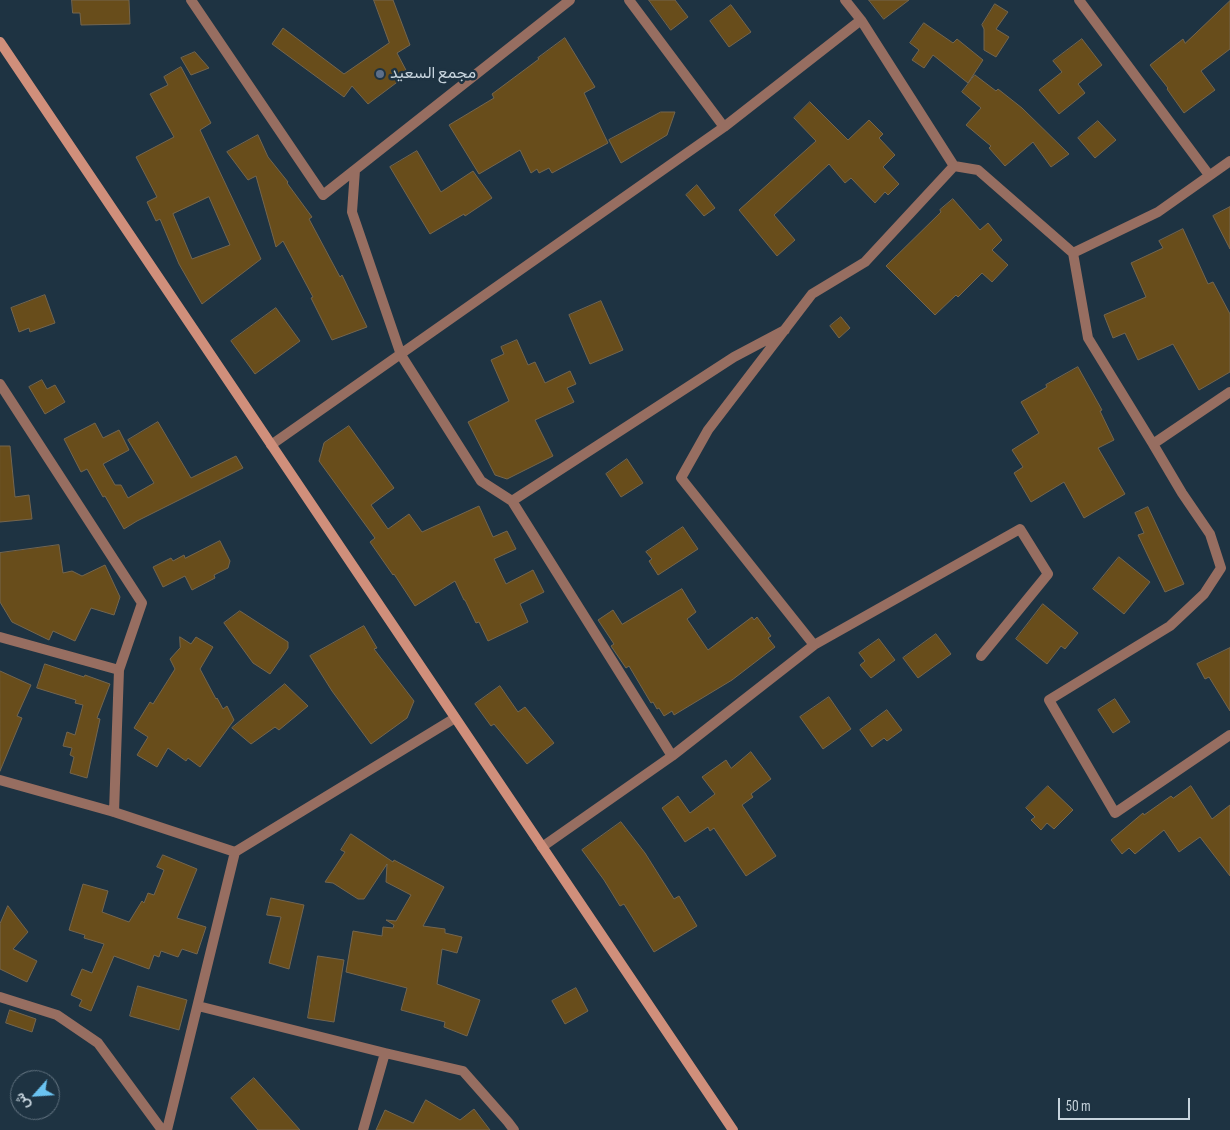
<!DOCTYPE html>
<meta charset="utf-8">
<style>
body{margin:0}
#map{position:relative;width:1230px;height:1130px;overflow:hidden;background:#1e3342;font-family:"Sofia Sans Condensed",Vazirmatn,sans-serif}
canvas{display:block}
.north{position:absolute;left:10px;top:1070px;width:50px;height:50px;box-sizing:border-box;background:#1e3342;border:1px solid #627380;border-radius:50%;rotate:244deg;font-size:14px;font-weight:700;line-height:20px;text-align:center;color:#c7d4dd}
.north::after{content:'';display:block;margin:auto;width:18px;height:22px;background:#6ac3f1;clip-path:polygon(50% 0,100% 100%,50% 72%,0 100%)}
.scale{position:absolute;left:1058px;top:1098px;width:132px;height:22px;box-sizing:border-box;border:2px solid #c7d4dd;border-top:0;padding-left:6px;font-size:15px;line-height:18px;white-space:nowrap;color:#c7d4dd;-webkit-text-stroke:4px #1e3342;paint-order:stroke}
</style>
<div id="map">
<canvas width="1230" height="1130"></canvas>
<div class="north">ش</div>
<div class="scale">50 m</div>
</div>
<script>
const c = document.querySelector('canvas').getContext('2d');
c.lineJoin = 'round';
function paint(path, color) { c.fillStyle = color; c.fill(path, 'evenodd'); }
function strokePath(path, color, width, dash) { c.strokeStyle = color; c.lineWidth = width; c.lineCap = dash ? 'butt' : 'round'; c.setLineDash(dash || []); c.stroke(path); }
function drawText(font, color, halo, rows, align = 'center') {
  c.font = font + ' "Sofia Sans Condensed",Vazirmatn,sans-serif'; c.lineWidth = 5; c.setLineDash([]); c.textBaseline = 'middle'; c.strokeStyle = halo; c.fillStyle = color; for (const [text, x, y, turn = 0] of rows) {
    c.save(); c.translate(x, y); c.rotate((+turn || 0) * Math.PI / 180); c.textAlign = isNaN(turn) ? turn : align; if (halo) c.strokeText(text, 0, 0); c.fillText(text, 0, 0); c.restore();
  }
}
const building = new Path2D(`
 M72 0H129L130 24 81 25 80 13H73Z
 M374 0H393L410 45 397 53 408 74 368 104 352 86 344 97 272 44 283 28 344 74 389 43Z
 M649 0H675L688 17 671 30Z
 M869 0H909L884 19Z
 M1230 1V49L1201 71 1215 90 1184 113 1167 89 1168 88 1150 65 1183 39 1185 43Z
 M995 4 1008 12 996 29 1009 37 996 57 984 50V29L982 25Z
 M731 5 751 32 729 47 710 21Z
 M924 23 953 43 957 39 983 60 968 83 933 55 924 68 912 60 919 50 910 43Z
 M565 38 595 87 584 93 608 143 552 173 549 168 539 173 537 169 531 173 520 150 479 174 449 125 494 98 492 94 539 59 538 58Z
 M1082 39 1102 65 1078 84 1085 93 1059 114 1039 90 1062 72 1053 61Z
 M195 52 209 68 191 75 181 58Z
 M181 67 211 123 200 130 261 259 202 304 179 264 160 219 156 221 147 202 157 197 136 157 174 137 150 94 168 85 164 77ZM209 197 230 245 192 259 173 214Z
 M975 75 996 91 998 89 1022 108 1069 154 1051 167 1033 142 1005 166 989 148 991 146 966 125 981 108 962 92Z
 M810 102 848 140 869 120 883 134 879 138 895 155 883 167 899 184 888 195 885 192 875 203 851 178 845 183 829 164 774 215 795 240 777 256 739 210 816 141 794 118Z
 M661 112H675L667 135 621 163 609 140Z
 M1098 121 1116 140 1095 158 1078 138Z
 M258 135 268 157 288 182 287 183 312 217 309 219 340 277 342 275 367 327 332 340 311 298 313 297 283 241 276 247 256 176 248 180 227 152Z
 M417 151 441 192 473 171 492 198 465 216 464 214 430 234 390 167Z
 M697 185 715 208 704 216 686 195Z
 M953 199 980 230 988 223 1002 240 992 250 1008 265 992 282 982 273 958 297 956 295 935 315 886 266 941 212 940 210Z
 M1230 207V249L1213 216Z
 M1183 229 1208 284 1213 282 1230 314V372L1199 390 1173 344 1138 360 1125 333 1113 338 1104 315 1146 297 1131 263 1163 248 1159 241Z
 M45 295 55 323 30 332 29 328 19 332 11 308Z
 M601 301 623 350 590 364 569 315Z
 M276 308 300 341 255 374 231 341Z
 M841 317 850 328 839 338 830 326Z
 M517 340 528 365 535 362 545 383 570 371 576 384 567 388 574 402 535 420 553 456 507 479 495 475 468 422 509 401 491 360 504 354 501 347Z
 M1078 367 1102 410 1100 411 1114 440 1098 448 1125 494 1084 518 1064 482 1031 502 1014 473 1023 467 1012 450 1039 433 1021 402 1047 387 1046 385Z
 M42 380 47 389 55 385 65 402 45 414 29 387Z
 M158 422 191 478 236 456 243 468 137 521 124 529 105 496 103 497 87 469 81 472 64 439 95 423 103 438 119 430 129 450 103 464 115 485H121L128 498 154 483 128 440Z
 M349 426 394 488 371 505 388 529 409 514 422 532 479 506 493 537 507 531 516 549 494 559 506 584 533 570 544 592 520 604 528 622 488 641 479 622 476 623 465 600H464L455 581 415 606 394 574 393 575 370 542 375 538 319 461 324 443Z
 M0 446H10L15 497 29 495 32 519 0 522Z
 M627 459 643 483 621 497 606 474Z
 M1148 507 1184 584 1165 592 1138 535 1144 533 1135 513Z
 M683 527 698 549 658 575 649 561 652 559 646 552Z
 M220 541 230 561 228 568 214 575 215 578 192 590 185 576 163 587 153 567 171 558 173 561 184 555 185 558Z
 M59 545 63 573 72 571 82 576 105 565 120 597 114 615 91 608 75 641 53 631 49 640 12 622 0 602V553Z
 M1119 557 1150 582 1124 614 1093 589Z
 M682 589 696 612 687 619 708 650 752 617 754 620 757 617 771 636 768 638 775 647 732 680 674 715 672 711 664 716 659 708 657 709 653 702 651 703 629 666 626 668 611 646 614 644 598 620 613 610 622 624Z
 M1043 604 1078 633 1065 649 1061 646 1047 664 1016 639Z
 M240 611 288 642V648L270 674 253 663 224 623Z
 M364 626 377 648 374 649 414 701 407 718 371 744 332 691 310 656Z
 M936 634 951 654 918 678 903 658Z
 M180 637 191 644 196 637 213 647 200 669 216 699 217 698 223 709 227 706 234 720 200 767 188 758 186 761 168 748 157 767 137 755 148 737 134 728 150 702 153 704 175 669 170 659 180 648Z
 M879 639 895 660 871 678 860 665 865 661 859 653Z
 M1230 648V711L1209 677 1205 679 1197 664Z
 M45 664 84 677 85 675 110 684 97 718 100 719 87 778 70 773 74 757 70 755 72 748 63 746 67 732 75 735 83 705 75 703 76 700 37 688Z
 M0 671 31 685 17 716 22 718 0 771Z
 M285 684 308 706 279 730 275 727 251 744 232 728Z
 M500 686 518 712 525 707 554 743 527 764 494 724 491 726 475 704Z
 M829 697 851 729 823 749 800 717Z
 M1115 699 1130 722 1113 733 1098 710Z
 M887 710 902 730 887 741 884 738 872 747 860 730Z
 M751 752 771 779 751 794 753 797 742 805 776 856 746 876 714 828 710 831 708 827 685 842 662 808 678 796 690 813 715 794 702 777 726 760 731 768Z
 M1048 786 1073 810 1054 829 1047 823 1041 830 1031 820 1035 817 1026 808Z
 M1191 786 1212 819 1230 805V876L1200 837 1179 852 1164 830 1135 854 1129 848 1122 854 1111 840 1143 813 1144 815 1171 796 1173 798Z
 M621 822 645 853 674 899 679 896 697 926 654 952 624 904 620 906 604 880 582 850Z
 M351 834 393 862 394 860 444 887 423 926 445 929V933L462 937 457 953 442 949 437 984 480 1000 467 1036 444 1027 445 1022 401 1010 407 988 346 972 353 931 382 936 383 927 393 928 394 925 386 920 396 921 411 895 386 882 387 864 364 899H358L333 883 325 882 345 852 341 850Z
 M163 855 197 869 177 918 206 927 197 954 182 949 178 957 161 951 159 957 154 955 149 969 114 956 91 1011 79 1006 82 1000 71 995 82 969 92 973 104 944 84 938 85 935 69 930 83 884 108 891 102 912 129 922 142 901 144 903 148 893 154 895 164 870 157 867Z
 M271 898 304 905 289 969 269 963 281 917 267 915Z
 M8 906 28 932 13 949 37 961 27 982 0 969V924Z
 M318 956 344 960 334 1022 308 1018Z
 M138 986 187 1000 179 1030 130 1016Z
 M576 988 588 1011 565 1024 552 1001Z
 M10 1010 36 1019 32 1032 6 1023Z
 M254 1078 300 1130H258L231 1098Z
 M426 1100 460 1120 474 1109 490 1130H376L385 1110 413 1123Z`);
paint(building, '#684d1b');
strokePath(building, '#74664f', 1);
strokePath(new Path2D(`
 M191 0 323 195 570 0
 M629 0 724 127 861 20
 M845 0 861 20 954 166 978 170 1073 253 1158 212 1230 161
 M1079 0 1209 175
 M355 170 352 212 401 355 481 481 512 501 734 357 785 330
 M1073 253 1088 338 1153 444 1230 392
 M0 384 142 603 119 670
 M1153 444 1182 493 1210 534 1221 568 1204 594 1170 626 1049 700 1115 813 1230 735
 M271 445 724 127
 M512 501 672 756
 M0 637 119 670 114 812
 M814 645 681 478 708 430 812 294 865 262 954 166
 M0 780 114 812 235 852 167 1130
 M542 847 672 756 814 645 1020 529 1048 574 981 656
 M235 852 455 718
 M0 997 57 1015 98 1043 162 1130
 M198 1006 385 1053 463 1071 508 1122 514 1130
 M363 1130 385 1053`), '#976e61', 10);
strokePath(new Path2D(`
 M0 42 733 1130`), '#d08f7b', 10);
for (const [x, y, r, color] of [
 [380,74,5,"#5c6f8a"]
]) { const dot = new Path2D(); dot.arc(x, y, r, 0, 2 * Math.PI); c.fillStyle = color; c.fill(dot); strokePath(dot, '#1e3342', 2); }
drawText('16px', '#c7d4dd', '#1e3342', [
 ["مجمع السعيد",390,74]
], 'left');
</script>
